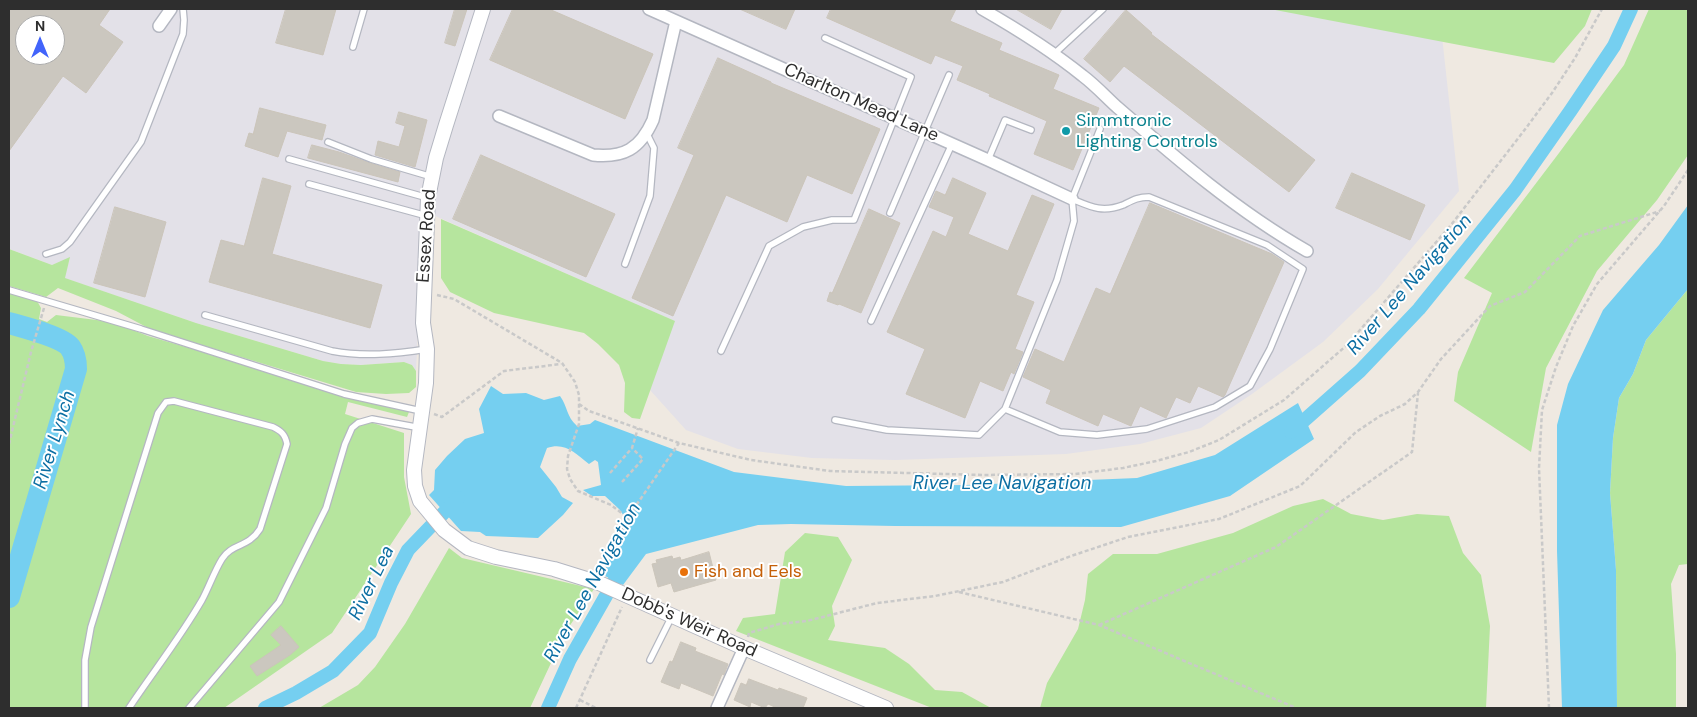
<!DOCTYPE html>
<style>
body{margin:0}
#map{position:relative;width:1697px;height:717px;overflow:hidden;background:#efe9e1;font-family:"DM Sans",sans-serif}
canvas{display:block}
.frame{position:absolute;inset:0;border:10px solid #2e2e2e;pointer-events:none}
.north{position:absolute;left:15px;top:15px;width:50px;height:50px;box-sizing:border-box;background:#fff;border:1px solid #ababab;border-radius:50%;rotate:0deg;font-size:14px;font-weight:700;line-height:20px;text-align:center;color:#2e2e2e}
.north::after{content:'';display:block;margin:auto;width:18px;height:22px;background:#4264fb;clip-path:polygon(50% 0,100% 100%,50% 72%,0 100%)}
</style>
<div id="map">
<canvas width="1697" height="717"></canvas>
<div class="frame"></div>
<div class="north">N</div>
</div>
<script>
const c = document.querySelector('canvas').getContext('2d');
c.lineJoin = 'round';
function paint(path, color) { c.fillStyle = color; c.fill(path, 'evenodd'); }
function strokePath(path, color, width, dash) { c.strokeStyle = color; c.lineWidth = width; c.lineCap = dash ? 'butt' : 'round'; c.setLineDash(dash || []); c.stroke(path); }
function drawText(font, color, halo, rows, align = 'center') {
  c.font = font + ' "DM Sans",sans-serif'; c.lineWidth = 4; c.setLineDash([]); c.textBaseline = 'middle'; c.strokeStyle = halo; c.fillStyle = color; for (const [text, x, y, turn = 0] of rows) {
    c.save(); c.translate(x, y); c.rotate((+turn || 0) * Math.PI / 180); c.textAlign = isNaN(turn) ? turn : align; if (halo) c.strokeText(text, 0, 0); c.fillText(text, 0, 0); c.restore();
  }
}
paint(new Path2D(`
 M9 9H1439L1459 191 1378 289 1323 342 1252 394 1201 428 1140 444 1066 454 895 460 812 458 738 449 686 430 650 390 674 321 424 211 416 371 412 365 404 362 361 365 341 364 323 361 196 323 64 278 70 258 52 265 9 249ZM25 25H55V55H25Z`), '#e3e1e8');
paint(new Path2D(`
 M1270 9H1592L1585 26 1554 63Z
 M1649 9H1688V155L1657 200 1597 271 1546 368 1531 452 1454 401 1458 372 1492 293 1464 278 1559 153 1624 65Z
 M441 219 675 321 640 419 632 418 624 412 625 383 619 365 598 344 584 333 494 313 450 292 441 278Z
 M9 249 52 265 70 257 65 278 196 323 323 361 341 364 361 365 404 362 412 365 416 371V387L409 393 386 394 356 392 152 330 116 311 58 288 46 297 9 286Z
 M1688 289V564L1679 565 1671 584 1676 654V708H1617L1616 570 1610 493 1613 438 1619 398 1633 374 1646 340Z
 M9 291 36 299 41 308 39 319 47 322 56 315 113 322 148 336 409 412 407 417 348 402 345 414 404 433V477L411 514 332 633 224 708H9Z
 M1323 499 1351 514 1383 520 1417 514 1449 516 1463 553 1481 575 1490 626 1486 708H1040L1047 683 1078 629 1085 600 1088 574 1113 554H1157L1233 533 1293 506Z
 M805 533 838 537 852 560 832 606 835 626 828 640 885 648 909 664 935 690 962 692 991 708H932L736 631 743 618 775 614 785 552Z
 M449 548 462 558 594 589 565 633 530 708H319L358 685 375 667 405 624Z`), '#b6e59e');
paint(new Path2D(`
 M1688 205V289L1646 340 1633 374 1619 398 1613 438 1610 493 1616 570 1617 708H1562L1557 551V425L1568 384 1603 310 1659 245Z
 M491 386 503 394 526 393 544 400 560 396C568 407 566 416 577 426L590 424 595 420 734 472 846 486 966 485 1137 478 1215 455 1298 403 1314 439 1230 496 1121 527 895 526 791 524 758 525 646 554 623 585 603 575 614 542 629 523 619 509 605 496H592L583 490 601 485 598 462 595 460 589 464C575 453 565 442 547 448L540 467 556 487 562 497 573 503 563 515 538 538 486 536 480 532 461 531 429 495 434 490 435 470 447 456 465 439 484 433 479 409Z`), '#75cff0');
strokePath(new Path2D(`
 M1291 432 1360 371 1419 309 1515 190 1571 110 1614 46 1631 9
 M265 708 296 693 333 671 370 633 391 583 408 550 458 498
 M548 708 570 659 624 564`), '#75cff0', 14);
strokePath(new Path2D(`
 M9 323C23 327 62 337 70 347 75 354 76 361 76 369L9 597`), '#75cff0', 22);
const building = new Path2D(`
 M9 9H110L99 25 123 42 86 93 63 76 9 151ZM25 25H55V55H25Z
 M286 9H336L323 55 276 43Z
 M455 9H467L455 46 445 43Z
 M513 9H549L653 54 625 119 490 60Z
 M740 9H795L786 29Z
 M831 9H956L950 21 1002 43 999 50 1059 75 1053 89 1099 108 1073 170 1034 154 1047 121 989 96 990 94 957 80 963 66 935 55 931 64 827 18Z
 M1016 9H1062L1051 29Z
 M1126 10 1152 33 1151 34 1315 160 1289 192 1124 66 1110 82 1084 59Z
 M718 58 771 82V83L880 129 852 194 807 175 787 222 726 195 673 316 632 298 694 155 678 148Z
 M260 108 326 125 322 140 287 131 278 157 245 146 249 133 253 134Z
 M399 112 427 120 415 167 375 155 378 141 399 147 405 126 396 123Z
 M312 145 339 152 370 163 400 172 398 182 308 158Z
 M481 155 615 214 586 277 453 219Z
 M1352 173 1425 205 1410 240 1336 208Z
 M263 178 291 186 272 254 382 285 370 328 209 282 221 240 244 246Z
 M953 178 986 193 968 234 1008 251 1032 195 1054 204 1016 295 1034 302 1015 349 1023 352 1014 374 1011 372 1003 391 980 381 965 418 906 394 925 349 887 332 933 231 946 237 954 217 929 207 936 191 945 195Z
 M1150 203 1272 254 1284 262 1225 395 1223 397 1198 386 1190 403 1176 397 1166 418 1140 406 1131 426 1103 414 1098 426 1046 403 1051 390 1023 377 1035 349 1064 362 1096 288 1110 294Z
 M115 207 166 222 145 297 94 283Z
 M869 209 900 223 861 313 839 304 838 305 827 301 830 292 832 293Z
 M709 552 716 580 674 592 671 583 658 587 652 564 657 563 656 560 672 556 673 559 680 557 681 560Z
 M281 626 299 647 290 655 257 676 250 666 281 645 271 635Z
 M681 642 696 648 695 651 728 664 724 675 722 674 713 696 681 683 679 689 661 682 670 661 672 662Z
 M749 679 778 690 779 688 807 698 803 708H777L768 704 765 708 751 702 750 707 734 700 741 683 746 685Z`);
paint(building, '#cbc7bf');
strokePath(building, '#cbc5ba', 1);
const service = new Path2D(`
 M353 47 364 9
 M1054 54 1103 9
 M328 142 371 159 432 177
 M289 159 428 198
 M988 160 1005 120 1031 130
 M309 184 427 216
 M890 213 949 75
 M46 254 62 249 70 242 141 142 183 34 184 20 183 9
 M625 264 650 196 654 148 647 134
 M9 290 141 329 344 394 421 411
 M205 315 332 351C364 357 395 354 427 349
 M871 321 952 144
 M721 351 769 246 803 227 832 220H854L911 77 825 38
 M1005 409 1060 432 1097 435 1147 429 1215 407 1250 386 1270 349 1303 269 1267 245 1149 197C1138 197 1133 200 1123 205 1102 213 1091 207 1072 199
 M835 420 887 430 979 435 1005 409 1057 280 1074 221 1072 199 1100 129
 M650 660 672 616
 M85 708V660L91 627 158 413 166 402 174 401 273 427C281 431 285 434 287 444L260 529C248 548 232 543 222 559 214 572 209 587 202 600 180 638 153 672 129 708
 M189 708 279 602 326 508 345 444 352 428 358 423 372 419 421 428`);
const minor = new Path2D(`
 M649 9 988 160 1072 199
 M982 9C1017 29 1052 51 1083 76 1095 85 1106 97 1117 107 1177 159 1237 211 1307 251
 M159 26 171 9
 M499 116 593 155C624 158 640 149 653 120L676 21
 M717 708 744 648`);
const tertiary = new Path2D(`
 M483 9 446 125 436 158 428 198 423 323 427 349 426 383 414 470 415 486 420 501 444 530 468 548 496 557 554 569 599 583 744 648 886 708`);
strokePath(service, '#b4b7c1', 8);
strokePath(minor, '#b4b7c1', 14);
strokePath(tertiary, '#b4b7c1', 16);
strokePath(new Path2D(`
 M437 295 454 299 562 363 575 382 579 395V424L568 456 567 469 570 479 578 491 611 505 632 521
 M579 404 589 411 679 443 717 452 751 460 830 471 983 475 1075 474 1123 468 1156 461 1189 452 1219 440 1284 400 1347 345 1451 225 1523 132 1552 93 1575 58 1602 9
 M434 414 442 417 504 371 561 364
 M9 444 31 352 44 308
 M610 473 632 448 638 428
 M622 482 643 459 632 448
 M598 570 614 536 632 521 635 507 679 443
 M959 592 1099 625 1296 708
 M1099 625 1276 547 1412 452 1418 393
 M748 637 749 633 779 624 807 621 877 603 935 596 1003 582 1071 556 1128 537 1219 519 1300 486 1356 432 1380 416 1405 404 1418 392 1441 359 1490 306 1525 292 1580 236 1660 211
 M580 700 596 708
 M576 708 622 607
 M1549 708 1539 468 1542 410 1556 367 1573 326 1597 284 1664 206 1688 170`), '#c9c9c9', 2.5, [4, 2.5]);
strokePath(service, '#fff', 5.5);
strokePath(minor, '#fff', 11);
strokePath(tertiary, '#fff', 14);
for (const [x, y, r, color] of [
 [1066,131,5,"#0f9aa8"],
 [684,572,5,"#e8710a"]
]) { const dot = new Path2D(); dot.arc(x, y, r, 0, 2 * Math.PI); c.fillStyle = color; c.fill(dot); strokePath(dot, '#fff', 2); }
drawText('18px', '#2e2e2e', '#fff', [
 ["Charlton Mead Lane",861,103,24],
 ["Essex Road",427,236,-86],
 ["Dobb's Weir Road",689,623,24]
]);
drawText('18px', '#0d838f', '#fff', [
 ["Simmtronic",1076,121],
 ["Lighting Controls",1076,142]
], 'left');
drawText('18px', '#c56008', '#fff', [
 ["Fish and Eels",694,572]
], 'left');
drawText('italic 19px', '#0d6fa3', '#fff', [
 ["River Lee Navigation",1410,285,-49],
 ["River Lynch",55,440,-73],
 ["River Lee Navigation",1002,484],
 ["River Lea",372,583,-64],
 ["River Lee Navigation",593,583,-61]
]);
</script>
